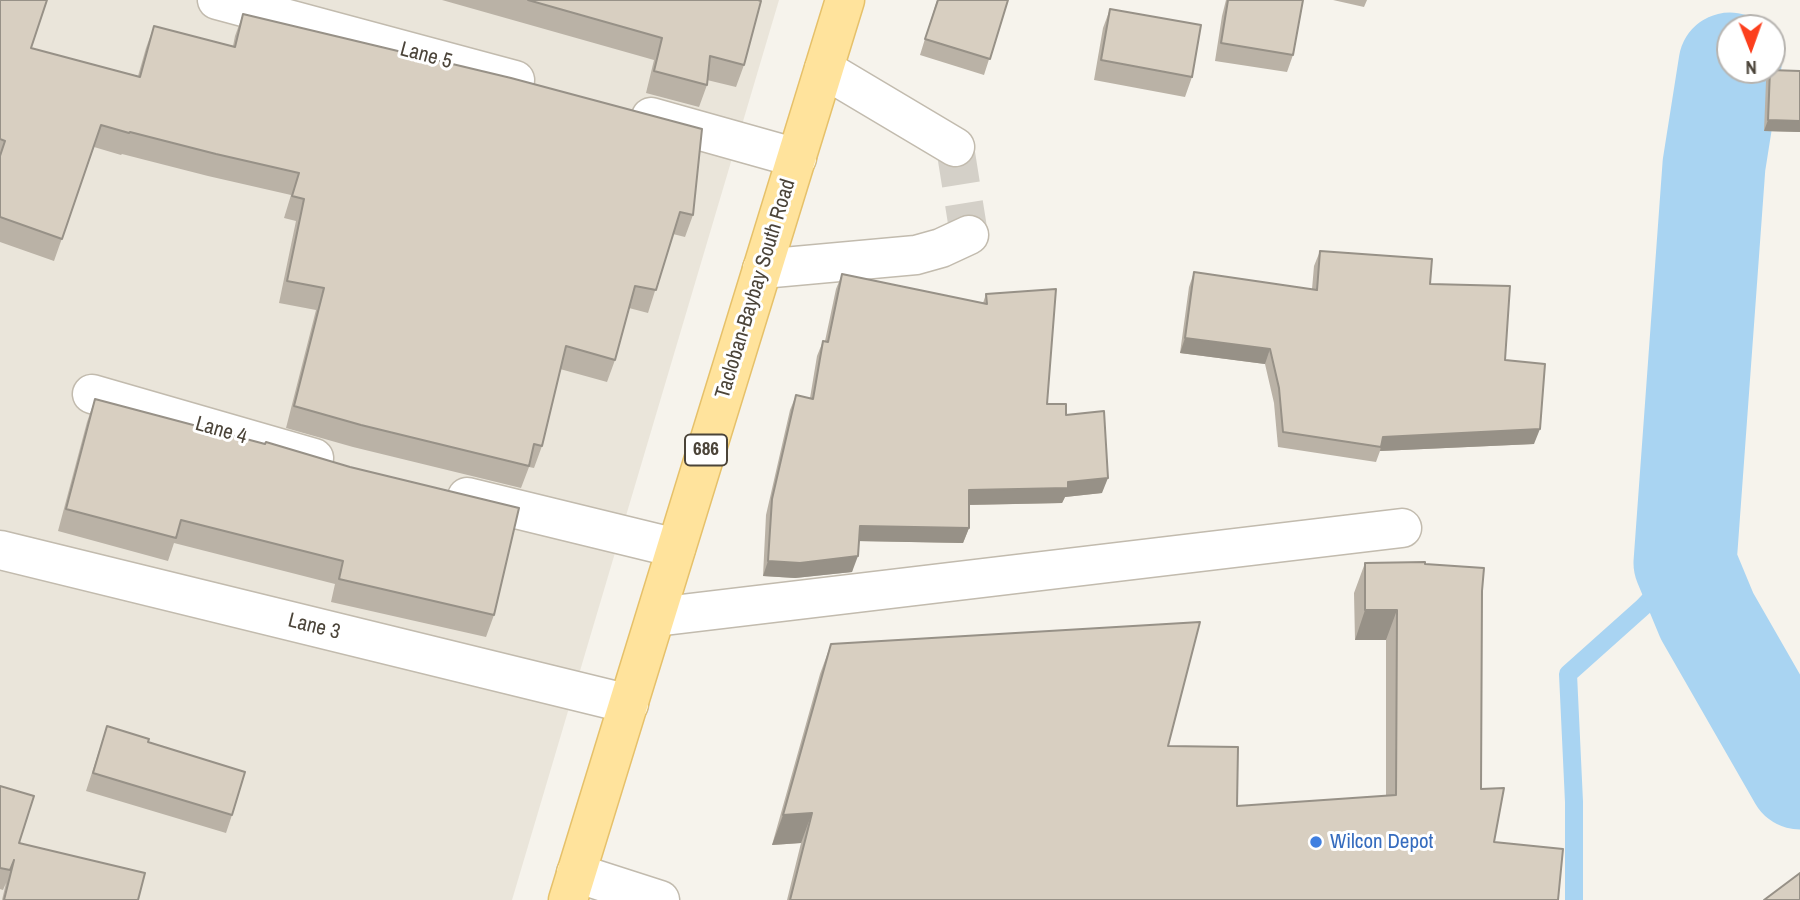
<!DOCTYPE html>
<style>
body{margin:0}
#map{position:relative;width:1800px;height:900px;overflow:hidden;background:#f6f3ec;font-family:"Archivo Narrow",sans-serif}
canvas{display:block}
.north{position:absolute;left:1716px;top:14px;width:70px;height:70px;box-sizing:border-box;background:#fff;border:2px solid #b7b4b0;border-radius:50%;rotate:179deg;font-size:19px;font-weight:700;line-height:28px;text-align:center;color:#4b4439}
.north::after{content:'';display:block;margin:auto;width:24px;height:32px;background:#fc3f1d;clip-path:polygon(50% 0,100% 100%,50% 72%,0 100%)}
</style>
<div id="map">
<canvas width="1800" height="900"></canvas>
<div class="north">N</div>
</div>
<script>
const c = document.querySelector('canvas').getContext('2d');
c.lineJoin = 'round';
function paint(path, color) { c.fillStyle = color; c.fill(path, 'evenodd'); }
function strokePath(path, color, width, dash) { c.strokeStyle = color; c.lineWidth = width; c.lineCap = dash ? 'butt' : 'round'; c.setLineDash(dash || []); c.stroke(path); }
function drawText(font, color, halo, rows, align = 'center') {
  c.font = font + ' "Archivo Narrow",sans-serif'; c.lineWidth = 6; c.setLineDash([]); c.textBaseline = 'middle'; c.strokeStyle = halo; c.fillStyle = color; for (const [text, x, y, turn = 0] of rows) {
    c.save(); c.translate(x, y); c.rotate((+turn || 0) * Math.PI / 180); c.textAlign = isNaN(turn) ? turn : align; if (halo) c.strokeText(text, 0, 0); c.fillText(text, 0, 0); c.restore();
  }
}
paint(new Path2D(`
 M0 0H779L512 900H0Z`), '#eae5da');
strokePath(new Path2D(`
 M1574 900V802L1568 674 1643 607 1685 563`), '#a9d4f2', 18);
strokePath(new Path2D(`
 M1730 64 1714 165 1685 563 1707 616 1800 778`), '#a9d4f2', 103);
strokePath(new Path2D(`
 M955 147 969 235`), '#d4d0c8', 38, [38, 19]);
const minor = new Path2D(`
 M217 0 515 80
 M824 69 955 147
 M651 117 797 158
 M762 269 916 255 941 248 969 235
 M92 394 314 458
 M467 497 676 548
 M0 550 629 704
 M656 617 1402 528
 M576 873 660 900`);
const major = new Path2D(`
 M568 900 845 0`);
strokePath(minor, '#c2bbae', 41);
strokePath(major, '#e6c16a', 41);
strokePath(minor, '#fff', 38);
strokePath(major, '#ffe39c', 38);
paint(new Path2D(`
 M0 0 31 48 138 76 146 48 154 26 233 46 235 36 243 14 693 215 685 237 673 234 648 313 629 308 615 360 607 382 560 369 542 446 534 468 529 467 521 488 353 447 286 428 316 310 279 303 296 221 284 218 291 195 208 176 122 154 121 155 94 147 54 261 0 242Z
 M442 0H758L744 65 736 87 707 80V85L699 107 646 93 654 60Z
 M937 0H1008L984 75 920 55Z
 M1226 0H1303L1293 55 1287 72 1215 61 1222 16Z
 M1333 0H1367L1364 7Z
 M1110 9 1192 77 1185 97 1094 80 1103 28Z
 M1770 70 1800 71V132L1764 131 1766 81Z
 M1320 251 1430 284 1505 360 1534 444 1380 451 1376 462 1278 447 1274 403 1265 364 1180 353 1189 287 1194 272 1312 289 1314 266Z
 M842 274 983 303 986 294 1047 404 1066 415 1102 493 1065 497 1062 503 969 505V528L963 543 859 541 852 572 795 578 763 576 766 515 790 410 796 395 810 398 817 356 823 341H825L836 289Z
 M95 399 494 615 486 637 331 602 335 584 174 543 168 561 58 531 87 422Z
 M1365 563 1425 564 1482 591 1481 789 1494 842 1558 900H787L801 843 772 845 820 674 831 644 1168 746 1237 806 1386 796V640H1355L1354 593Z
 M107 726 148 742 232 815 226 833 86 791Z
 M0 786 19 843 138 900H2L6 883 3 890 0 889Z`), '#bab2a6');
paint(new Path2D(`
 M1768 120 1800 121V132L1764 131Z
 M1185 338 1270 349 1265 364 1180 353Z
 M1540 429 1534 444 1380 451 1383 437Z
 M1108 478 1102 493 1065 497 1062 503 964 505 969 490Z
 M860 526 969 528 963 543 855 541Z
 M858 556 852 572 795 578 763 576 768 561Z
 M1365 610H1397L1386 640H1355Z
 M812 813 801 843 772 845 783 815Z`), '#979187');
const building = new Path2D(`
 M0 0H47L31 48 140 77 154 26 235 47 243 14 511 78 702 129 693 215 680 212 656 290 635 286 615 360 566 346 542 446 534 444 529 466 361 425 294 406 324 288 287 281 304 199 292 196 299 173 216 154 130 132 129 133 101 125 62 239 0 217V156L5 141 0 139Z
 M528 0H758L761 1 744 65 710 56 707 85 654 71 662 38Z
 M938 0H1008L990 59 925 39Z
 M1228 0H1303L1293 55 1221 43Z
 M1110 9 1201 25 1192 77 1101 60Z
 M1770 70 1800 71V121L1768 120Z
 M1320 251 1432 259 1430 284 1510 286 1505 360 1545 364 1540 429 1383 437 1381 447 1283 432 1279 388 1270 349 1185 338 1194 272 1317 290Z
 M842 274 987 304 986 294 1056 289 1047 404H1066V415L1104 411 1108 478 1068 482V488L969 490V528L860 526 858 556 800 563 768 561 772 499 796 395 813 399 823 341 828 342Z
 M95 399 265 444 266 442 350 467 519 508 494 615 339 579 343 561 181 520 176 538 66 509Z
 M1425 562V564L1484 568 1482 591 1481 789 1504 788 1494 842 1563 849 1558 900H790L812 813 783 815 831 644 1200 622 1168 746 1238 747 1237 806 1396 795 1397 610H1365V563Z
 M107 726 149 739 148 742 245 772 232 815 93 773Z
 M0 786 34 796 19 843 145 873 138 900H4L14 860 10 870 0 868Z
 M1800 873V900H1764Z`);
paint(building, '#d8cfc1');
strokePath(building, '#979187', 2);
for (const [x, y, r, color] of [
 [1316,842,7,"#3f7fe0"]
]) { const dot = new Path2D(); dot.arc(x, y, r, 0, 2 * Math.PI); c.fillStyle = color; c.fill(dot); strokePath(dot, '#fff', 2.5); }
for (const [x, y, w] of [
 [706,450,42]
]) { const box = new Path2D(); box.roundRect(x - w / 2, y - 15.5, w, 31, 5); c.fillStyle = '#fff'; c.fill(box); strokePath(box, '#4b4439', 2); }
drawText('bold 19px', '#4b4439', null, [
 ["686",706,450]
]);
drawText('21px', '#4b4439', '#fff', [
 ["Lane 5",426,56,15],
 ["Tacloban-Baybay South Road",756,289,-73],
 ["Lane 4",221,431,16],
 ["Lane 3",314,627,14]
]);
drawText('21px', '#366cbe', '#fff', [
 ["Wilcon Depot",1330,842]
], 'left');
</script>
